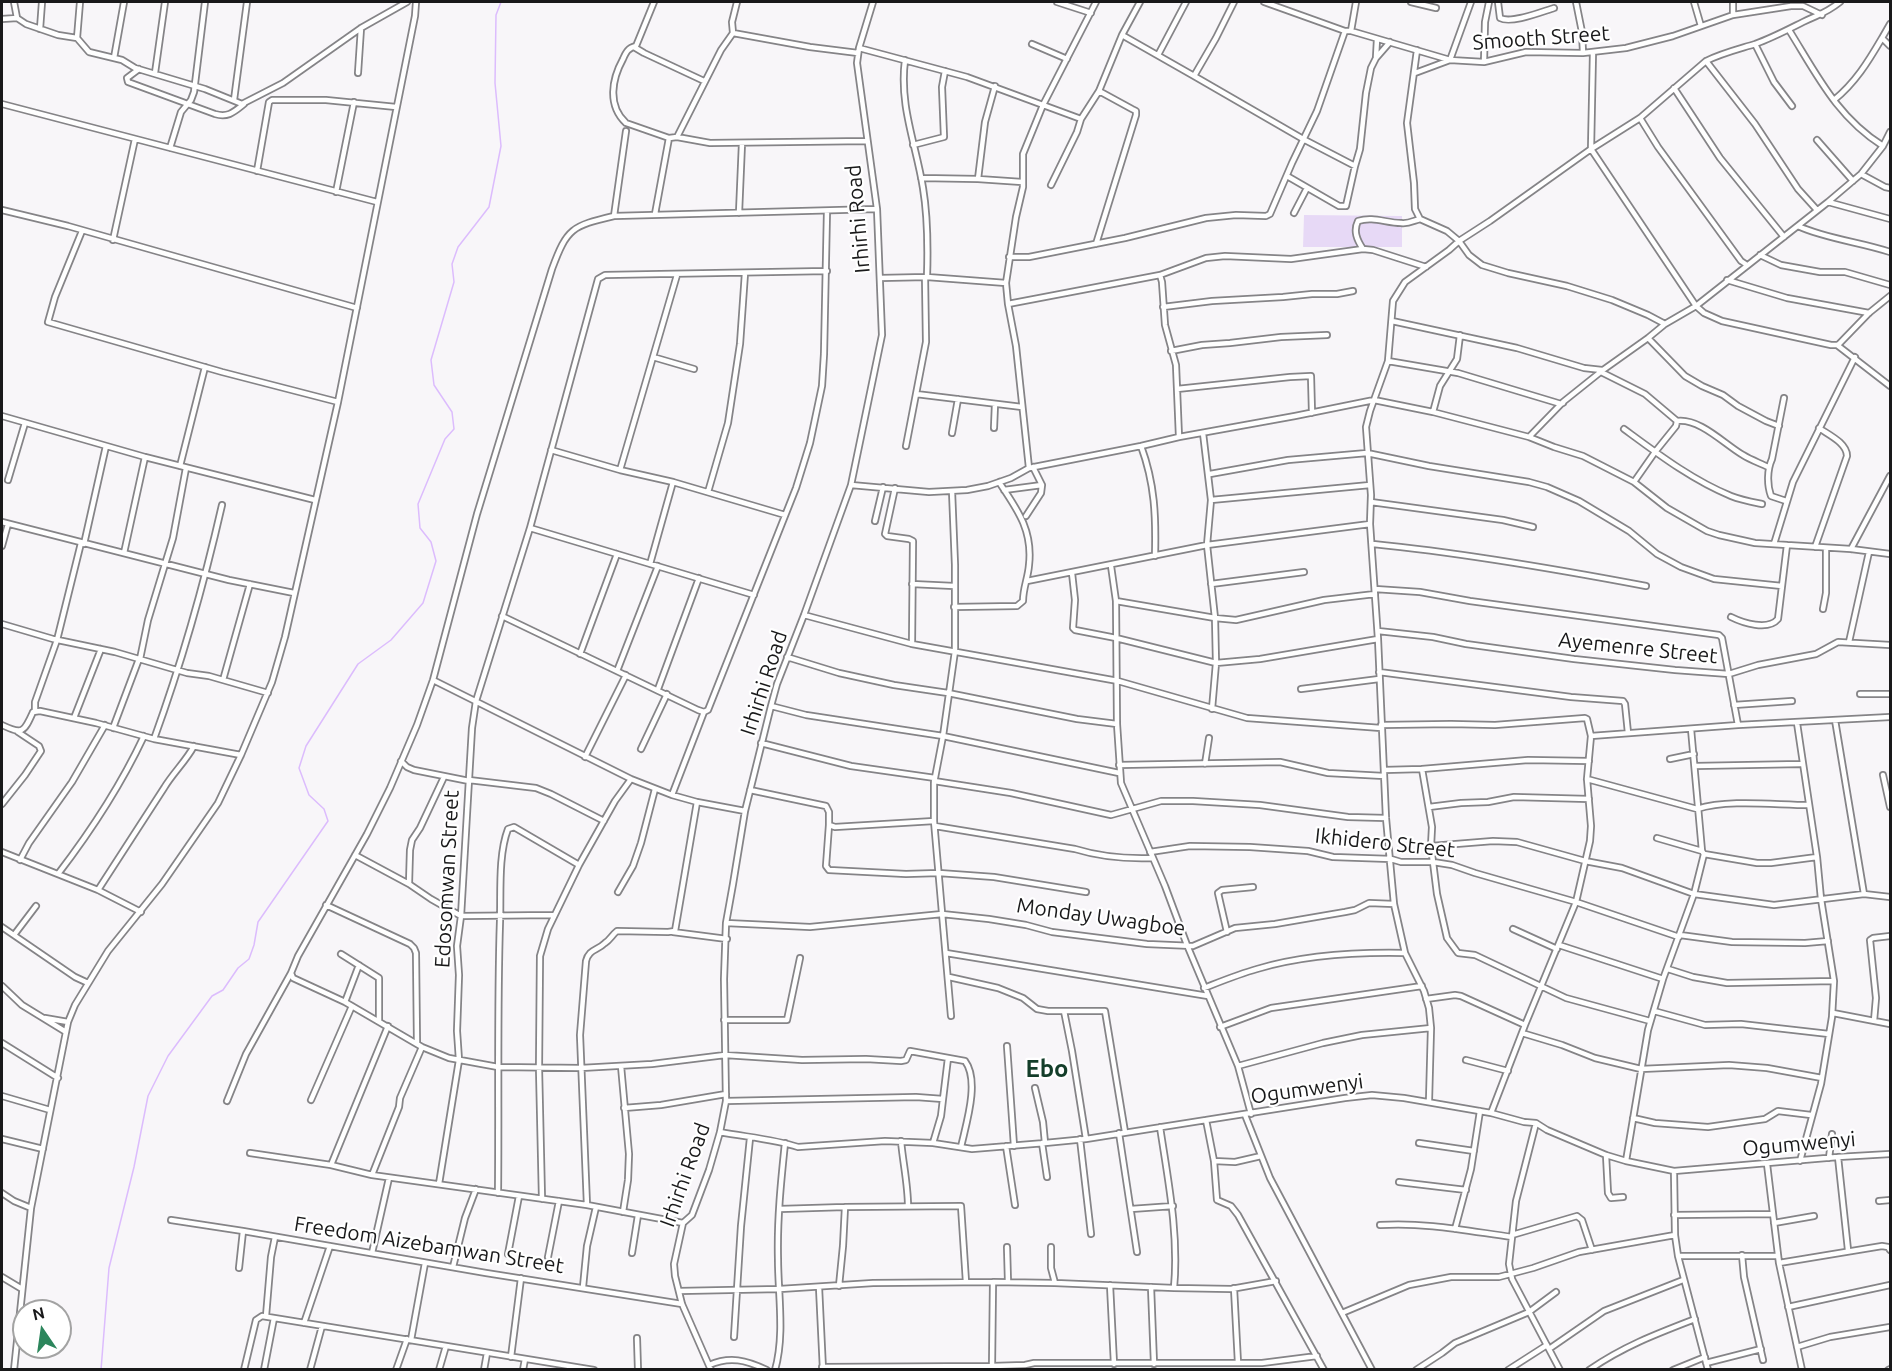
<!DOCTYPE html>
<style>
body{margin:0}
#map{position:relative;width:1892px;height:1371px;overflow:hidden;background:#f8f6f9;font-family:Ubuntu,sans-serif}
canvas{display:block}
.frame{position:absolute;inset:0;border:3px solid #19191a;pointer-events:none}
.north{position:absolute;left:12px;top:1299px;width:60px;height:60px;box-sizing:border-box;background:#fff;border:2px solid #a3a3a3;border-radius:50%;rotate:347deg;font-size:16px;font-weight:700;line-height:24px;text-align:center;color:#19191a}
.north::after{content:'';display:block;margin:auto;width:21px;height:27px;background:#2c865c;clip-path:polygon(50% 0,100% 100%,50% 72%,0 100%)}
</style>
<div id="map">
<canvas width="1892" height="1371"></canvas>
<div class="frame"></div>
<div class="north">N</div>
</div>
<script>
const c = document.querySelector('canvas').getContext('2d');
c.lineJoin = 'round';
function paint(path, color) { c.fillStyle = color; c.fill(path, 'evenodd'); }
function strokePath(path, color, width, dash) { c.strokeStyle = color; c.lineWidth = width; c.lineCap = dash ? 'butt' : 'round'; c.setLineDash(dash || []); c.stroke(path); }
function drawText(font, color, halo, rows, align = 'center') {
  c.font = font + ' Ubuntu,sans-serif'; c.lineWidth = 4.5; c.setLineDash([]); c.textBaseline = 'middle'; c.strokeStyle = halo; c.fillStyle = color; for (const [text, x, y, turn = 0] of rows) {
    c.save(); c.translate(x, y); c.rotate((+turn || 0) * Math.PI / 180); c.textAlign = isNaN(turn) ? turn : align; if (halo) c.strokeText(text, 0, 0); c.fillText(text, 0, 0); c.restore();
  }
}
paint(new Path2D(`
 M1304 215 1402 216V247H1303Z`), '#e7d9f6');
strokePath(new Path2D(`
 M101 1370 109 1268 134 1167 148 1096 168 1056 212 996 223 990 238 968 249 959 254 945 258 922 328 821 324 809 309 795 299 768 306 746 358 664 391 640 423 603 436 561 431 542 420 528 418 504 445 439 454 429 452 412 434 385 431 360 454 282 452 264 458 247 489 207 501 146 495 83 496 15 501 2`), '#dcbcfd', 1.5);
const minor = new Path2D(`
 M14 2 17 18
 M654 2 636 46C628 48 626 52 623 59 612 79 607 105 626 123L669 138 677 137 710 143 867 141
 M1057 2 1091 13
 M1234 2 1216 38 1194 76 1303 139 1355 166
 M1264 2 1345 31H1351L1450 60 1484 62 1526 52 1583 53 1626 48 1673 36 1733 15 1791 6H1803L1822 15
 M1411 2 1436 8
 M1498 2 1500 18C1511 24 1541 12 1554 8
 M1576 2 1582 32 1583 53
 M1694 2 1701 26
 M1733 2V15
 M2 19 17 18 26 24 58 35 77 38 89 52 122 60 135 68 205 89 242 104 283 83 361 28 407 2
 M1890 24 1882 38 1890 46
 M40 29 42 2
 M1789 30C1817 75 1837 117 1883 146
 M1351 31 1356 2
 M733 33 810 47 858 53
 M1122 35 1194 76
 M77 38 80 2
 M1032 44 1067 59
 M1755 44 1774 82 1792 106
 M634 47 644 53 704 81
 M859 48 967 77 1081 119
 M1417 50 1407 123 1414 183 1415 209 1420 219 1447 231 1459 241 1469 255 1482 265 1508 273 1567 286 1612 300 1648 315 1665 324
 M1593 52 1591 149 1696 306 1704 313 1722 321 1831 345H1837L1890 386
 M1158 55 1186 2
 M1376 57 1377 39
 M114 58 124 2
 M905 60C899 106 916 144 923 188 928 218 928 247 927 277
 M1706 61 1755 124 1798 189 1817 210
 M1484 62 1485 22 1489 2
 M139 69 127 78 128 82 215 114C228 118 234 112 244 104
 M155 73 165 2
 M358 73 361 28
 M1415 73 1450 60 1471 2
 M1674 88 1720 158 1784 237
 M234 100 247 2
 M1834 100C1855 83 1868 62 1882 38
 M2 104 377 202
 M1640 118 1658 147 1741 261 1747 265
 M677 137 721 50 733 33 732 22 737 2
 M1817 140 1853 181
 M913 145 944 137 942 87 945 71
 M170 148 181 112 191 100 194 92 205 2
 M257 171 269 102 272 100H326L396 107
 M1861 174 1885 187 1890 188
 M1287 176 1339 206H1346L1355 166 1360 149 1366 93 1371 68 1376 58 1390 42
 M921 178 978 179 1022 182
 M978 179 985 122 995 86
 M1051 185 1077 132 1081 119 1099 91 1122 35 1140 2
 M336 192 354 102
 M1828 202 1890 219
 M877 209 614 216C572 226 567 228 552 269L477 514 433 680 417 725 390 788 367 834 298 956 291 973 293 978 345 1002 422 1047 449 1058 498 1067 581 1068 652 1064 725 1055 802 1060 866 1059 901 1061 906 1060 910 1051 965 1061C980 1081 966 1124 961 1147
 M2 210 68 226 357 308
 M739 213 742 143
 M1294 213 1307 188
 M655 214 669 138
 M614 216 626 131
 M1798 226C1827 239 1860 242 1890 252
 M82 231 55 297 48 322 222 372 338 402
 M113 240 135 139
 M1096 244 1136 115V111L1132 109 1099 91
 M1363 249C1357 240 1353 231 1358 221 1373 216 1386 223 1401 223 1408 224 1413 221 1420 219
 M1760 255 1781 265 1820 272H1845L1890 285
 M1009 257H1029L1125 238 1206 218 1236 215 1266 216 1270 214 1292 163 1317 111 1345 31
 M1160 275 1206 258 1225 256 1291 259 1363 249 1373 250 1426 267
 M880 278 927 277 1006 283
 M1727 280 1787 298 1869 313
 M1008 304 1160 275 1162 282 1165 325 1176 365 1179 437
 M1163 307 1212 301 1283 297 1312 294H1337L1353 291
 M1392 321 1517 348 1584 368 1602 370
 M1648 338 1685 376 1702 386 1723 395 1738 406 1766 421 1779 426
 M1837 345 1839 344 1869 313 1890 296
 M1171 351 1202 345 1230 343 1281 337 1327 335
 M653 357 694 369
 M1388 361 1458 373 1561 404 1563 403
 M1601 372 1645 394 1677 421 1676 426 1655 452 1634 482
 M1177 389 1290 377 1311 376 1312 413
 M916 394 1022 407
 M1784 398 1772 459C1767 470 1767 485 1771 496L1786 501
 M1433 412 1440 386 1457 359 1460 335
 M2 416 145 457 315 500
 M1677 421C1700 418 1724 444 1743 455 1751 460 1760 463 1768 467
 M994 428 995 404
 M1624 429C1658 454 1692 480 1731 496 1741 500 1752 502 1762 504
 M952 433 958 399
 M1203 433 1211 500 1207 545 1215 618 1216 663 1212 709
 M1529 437 1563 402 1603 370 1648 338 1665 324 1696 306 1828 202 1861 174 1883 146 1890 132
 M906 446 926 342 925 277
 M1141 446C1155 484 1156 517 1155 556
 M551 450 620 470 673 482
 M180 466 205 367
 M1029 468 1016 346 1008 304 1006 283 1016 217 1023 187V154L1043 105 1096 2
 M620 470 677 275
 M1210 474 1288 460 1367 453 1429 466 1529 482 1547 487 1579 501 1629 531 1657 554 1681 567 1714 579 1782 586
 M8 480 25 423
 M851 485 929 492 967 490 988 486 1011 478 1029 468 1141 446 1179 437 1295 416 1374 400 1433 412 1529 437 1554 447 1583 456 1634 482 1667 508 1707 531 1719 535 1755 543 1851 549 1890 554
 M895 488 885 534 887 536 909 539 913 541 912 644
 M1004 490 1042 485
 M708 492 728 423 740 344 745 273
 M1211 500 1370 485
 M1371 502 1503 520 1533 527
 M1026 516 1041 493 1042 485 1033 467
 M875 521 883 487
 M2 522 229 580 294 593
 M530 528 754 595
 M84 544 106 446
 M1373 544C1464 553 1556 569 1646 586
 M1774 544 1793 482 1855 357
 M2 546 8 524
 M1815 547 1847 456C1847 443 1829 435 1819 428
 M1851 549 1890 476
 M124 553 145 457
 M650 564 673 482 785 515
 M1111 566 1116 601 1117 724 1121 783 1165 886 1187 945 1238 1066 1251 1114
 M1072 573 1075 600 1073 628 1075 630 1116 638 1216 663 1260 659 1378 639
 M1027 581 1207 545 1370 524
 M912 584 954 586
 M1211 584 1304 572
 M1375 589 1420 592 1470 601 1719 635 1722 638 1738 725
 M1116 601 1215 618 1236 620 1324 600 1375 594
 M954 607 1017 606 1023 601C1023 588 1028 578 1029 565 1033 530 1017 509 999 482
 M1823 609 1826 593V548
 M804 615 912 644 1118 681 1247 718 1381 728
 M502 616 698 710 704 712 708 710 796 488 810 443 822 386 824 354 827 211
 M1731 617C1743 623 1768 631 1778 619L1787 545
 M2 624 53 639 115 652 187 673 209 676 268 693
 M1378 631 1433 637 1466 644 1574 659 1675 670 1729 674 1758 665 1816 654 1838 642 1890 645
 M1849 642 1869 552
 M580 654 617 554
 M787 657 839 673 894 685 948 693 1077 719 1117 724
 M140 659 148 620 173 538 186 468
 M617 671 658 566
 M1379 672 1571 697 1623 701 1625 704 1628 733
 M223 680 250 584
 M433 680 631 779 672 795 697 802 745 811
 M658 689 699 578
 M1301 689 1379 679
 M1860 694H1890
 M1734 705 1792 701
 M771 706 806 715 943 736 1119 773
 M35 711V702L57 640 81 543
 M74 718 101 649
 M1835 720 1864 894
 M1797 723 1817 857 1821 899 1834 981 1832 1017 1821 1084 1800 1161
 M2 725C23 735 24 732 33 712L40 711 96 723 154 739 241 755
 M1381 725 1451 724 1495 725 1585 718 1587 719 1591 736
 M113 728 139 659
 M154 739C182 662 204 584 222 505
 M761 743 851 766 935 778
 M641 749 667 694
 M585 757 626 675
 M1670 759 1694 754
 M401 761 407 767 414 770 469 781
 M1205 764 1209 738
 M1119 765 1280 762 1328 773 1384 776
 M1695 766 1801 764
 M1422 769 1432 827 1431 846 1437 894 1447 938 1458 953 1475 955 1566 998 1650 1021
 M1384 770 1422 769 1528 760 1589 761
 M1883 775 1890 807
 M1587 779 1697 809C1729 799 1775 805 1809 805
 M469 780 536 788 551 794 604 821
 M934 781 1011 793 1111 815 1161 801H1193L1260 805 1348 817 1386 818
 M750 790 826 806 829 812V825L835 827 934 821
 M672 795 704 712
 M2 804 25 775 41 751 39 746 18 732
 M1429 807 1461 803 1488 802 1514 797 1589 799
 M829 825 826 866 829 870 906 874 939 873 994 877 1086 892
 M935 826 1075 849C1101 857 1126 859 1153 858
 M1657 838 1702 851
 M1431 846 1493 841 1517 842 1585 861 1622 868 1694 894 1774 905 1864 894 1890 897
 M2 852 98 890 141 912
 M1150 852 1190 846 1250 847 1308 851 1333 857 1391 859 1401 862H1433L1452 865 1475 873 1576 902 1679 937
 M1704 854 1757 863H1771L1817 857
 M355 855 409 884 431 899 461 916 554 915
 M20 860 29 843 72 782 105 725
 M58 874C91 831 121 785 144 736
 M409 884 410 850 412 840 420 828 444 777
 M98 890C120 856 142 822 164 788 173 773 186 761 194 746
 M618 892 633 866 641 843 655 789
 M326 905 410 944 414 948 416 953 417 1043
 M726 923 810 927 942 914 989 919 1026 925 1052 932 1147 944 1193 946 1235 928 1275 924 1345 912 1355 910 1369 903 1394 904
 M2 927 75 977 88 983
 M1513 929 1557 949
 M673 932 727 939
 M1227 932 1218 893 1222 890 1253 887
 M14 935 36 906
 M1680 935 1732 942 1805 943 1828 941
 M1559 945 1663 979
 M946 953 1208 996
 M341 954 379 978V1021
 M1668 969 1693 977 1727 983 1834 981
 M949 977 998 988 1023 998 1037 1009 1048 1011H1105L1125 1132
 M2 986 22 1005 66 1032
 M1204 988C1222 981 1239 974 1257 969 1304 955 1356 952 1405 953
 M1426 999 1455 995 1461 996 1525 1025
 M345 1002 359 965
 M1064 1011 1072 1051 1086 1139
 M1654 1011 1705 1025 1741 1024 1829 1034
 M1833 1013 1890 1024
 M951 1016 934 821V783L943 736 955 651V565L952 491
 M45 1018 68 1022
 M724 1020H787L800 958
 M1874 1021 1876 998 1870 940 1873 938 1890 936
 M1220 1027 1271 1008 1422 986
 M1522 1033 1562 1045 1595 1058 1641 1069 1729 1065 1767 1068 1822 1078
 M2 1043 58 1078
 M1007 1046 1014 1146
 M1466 1060 1508 1071
 M621 1066 629 1154 628 1180 623 1212
 M1238 1066 1323 1043 1362 1035 1431 1028
 M1035 1088 1043 1122 1045 1143
 M2 1096 50 1110
 M943 1099 948 1058
 M311 1100 352 1006
 M227 1101 246 1054 291 973
 M726 1101 916 1097 943 1099 941 1116 933 1143
 M1429 1101 1431 1028 1429 1008 1424 991 1405 953 1394 904 1392 883 1386 818 1378 639 1370 524 1371 495 1366 427 1370 411 1388 361 1393 301 1405 282 1449 250 1459 241 1490 221 1591 149 1640 118 1706 61C1722 53 1739 49 1755 44 1772 38 1787 30 1803 22 1819 14 1825 14 1840 2
 M624 1108 661 1105 726 1094
 M1491 1113 1525 1025 1576 902 1590 841 1591 826 1587 779 1591 736 1738 725 1890 717
 M1245 1115 1270 1178 1372 1370
 M1633 1118 1655 1123 1708 1127 1765 1119 1778 1111 1811 1115
 M1206 1120 1214 1161 1217 1200 1231 1206 1238 1215 1324 1370
 M1536 1123 1516 1201 1509 1264 1512 1279 1560 1370
 M1160 1127C1168 1180 1179 1234 1174 1288
 M720 1132C746 1137 773 1139 798 1147L885 1141 933 1143 972 1149 1045 1143 1086 1139 1345 1098 1372 1095 1404 1098 1491 1113 1524 1122 1536 1123 1547 1130 1606 1155 1626 1161 1674 1171 1838 1157 1890 1154
 M1119 1133 1137 1252
 M2 1139 43 1149
 M1080 1139 1091 1234
 M901 1141C903 1163 908 1185 908 1206
 M1042 1143 1047 1177
 M1419 1143 1474 1151
 M1006 1146 1015 1205
 M250 1153 331 1165 372 1175 587 1205 683 1223
 M1606 1155 1608 1193 1611 1198 1623 1197
 M1838 1157 1848 1250
 M1829 1158 1832 1134
 M1214 1161 1235 1162 1261 1156
 M1626 1161 1648 1030 1663 979 1694 894 1704 854 1702 851 1691 729
 M1767 1164 1779 1263 1802 1370
 M331 1165 388 1026
 M1674 1171 1675 1235 1678 1256 1708 1370
 M372 1175 399 1107 400 1098 422 1047
 M1399 1182 1466 1190
 M439 1184 459 1060 457 1031 459 975 457 946 461 916 472 728 476 701 530 528 598 279 605 275 827 271
 M2 1193 14 1201 31 1208
 M498 1193C499 1102 497 1011 500 921 501 893 498 855 508 829L514 827 579 865
 M542 1199 539 1068 540 956 548 929 579 865 615 801 631 779
 M1879 1201 1890 1200
 M587 1205 580 1035 586 961C589 949 597 951 605 943 610 940 612 935 617 931L668 932 675 931 697 802
 M780 1209 845 1207 961 1206 966 1282
 M1131 1209 1173 1206
 M1674 1215 1773 1214
 M171 1220 243 1231 486 1273 682 1304
 M1774 1223 1814 1216
 M1380 1225C1425 1222 1468 1231 1512 1237
 M1455 1229 1471 1169 1480 1111
 M1512 1235 1577 1216 1582 1220 1592 1250
 M1007 1247 1008 1282
 M1051 1247V1268L1055 1283
 M372 1253 389 1178
 M632 1253 638 1215
 M508 1254 519 1196
 M1742 1255 1744 1277 1763 1360
 M1678 1256H1778
 M548 1257 559 1201
 M1779 1263 1882 1246 1888 1247 1890 1250
 M453 1267 465 1218 476 1189
 M239 1268 243 1231
 M2 1277 22 1289
 M1110 1285 1114 1364
 M839 1286 843 1246 845 1207
 M583 1287 587 1246 596 1207
 M819 1287 823 1370
 M1151 1287 1154 1364
 M1234 1288 1238 1363
 M679 1291 780 1289 873 1283 993 1282 1055 1283 1174 1288 1231 1289 1276 1281
 M1788 1307 1890 1285
 M1342 1313 1409 1285 1451 1277H1499L1533 1268 1579 1252 1675 1235
 M266 1316 271 1257 275 1237
 M304 1323 330 1246
 M734 1337 741 1226 750 1138
 M637 1338 638 1370
 M411 1340 425 1263
 M1797 1347 1830 1337 1890 1327
 M1549 1349 1604 1311 1683 1280
 M511 1357 521 1278
 M1706 1363 1761 1349
 M709 1365C730 1356 746 1360 767 1370
 M822 1367 992 1366 1025 1365 1034 1363H1262L1317 1356
 M992 1367 993 1282
 M14 1370 31 1208 68 1022 75 1005 108 951 162 884 218 803 241 755 272 682 285 637 338 402 415 16 416 2
 M244 1370 256 1320 262 1316 594 1370
 M264 1370 274 1318
 M310 1370 322 1326
 M396 1370 407 1339
 M439 1370 446 1346
 M484 1370 487 1353
 M523 1370 525 1359
 M711 1370 682 1304 675 1276 674 1264 683 1223 692 1215 709 1170 720 1132 726 1101 724 979 726 923 733 884 745 811 771 706 777 684 804 615 851 485 882 335 877 209 857 63 859 48 873 2
 M775 1370C785 1335 778 1294 778 1259 777 1220 781 1181 785 1143
 M1416 1370 1442 1353 1455 1343 1529 1312 1556 1292
 M1508 1370 1547 1345
 M1589 1370C1624 1346 1656 1334 1695 1319
 M1673 1370 1705 1357
 M1888 1370 1890 1369`);
strokePath(minor, '#858487', 8);
strokePath(minor, '#fff', 4.5);
drawText('21px', '#19191a', '#fff', [
 ["Smooth Street",1541,38,-4],
 ["Irhirhi Road",858,219,-95],
 ["Ayemenre Street",1638,648,6],
 ["Irhirhi Road",764,683,-72],
 ["Ikhidero Street",1385,843,6],
 ["Edosomwan Street",447,879,-87],
 ["Monday Uwagboe",1101,917,8],
 ["Ogumwenyi",1307,1089,-8],
 ["Ogumwenyi",1799,1144,-5],
 ["Irhirhi Road",685,1175,-70],
 ["Freedom Aizebamwan Street",429,1245,9]
]);
drawText('bold 24px', '#143e2a', '#fff', [
 ["Ebo",1047,1069]
]);
</script>
